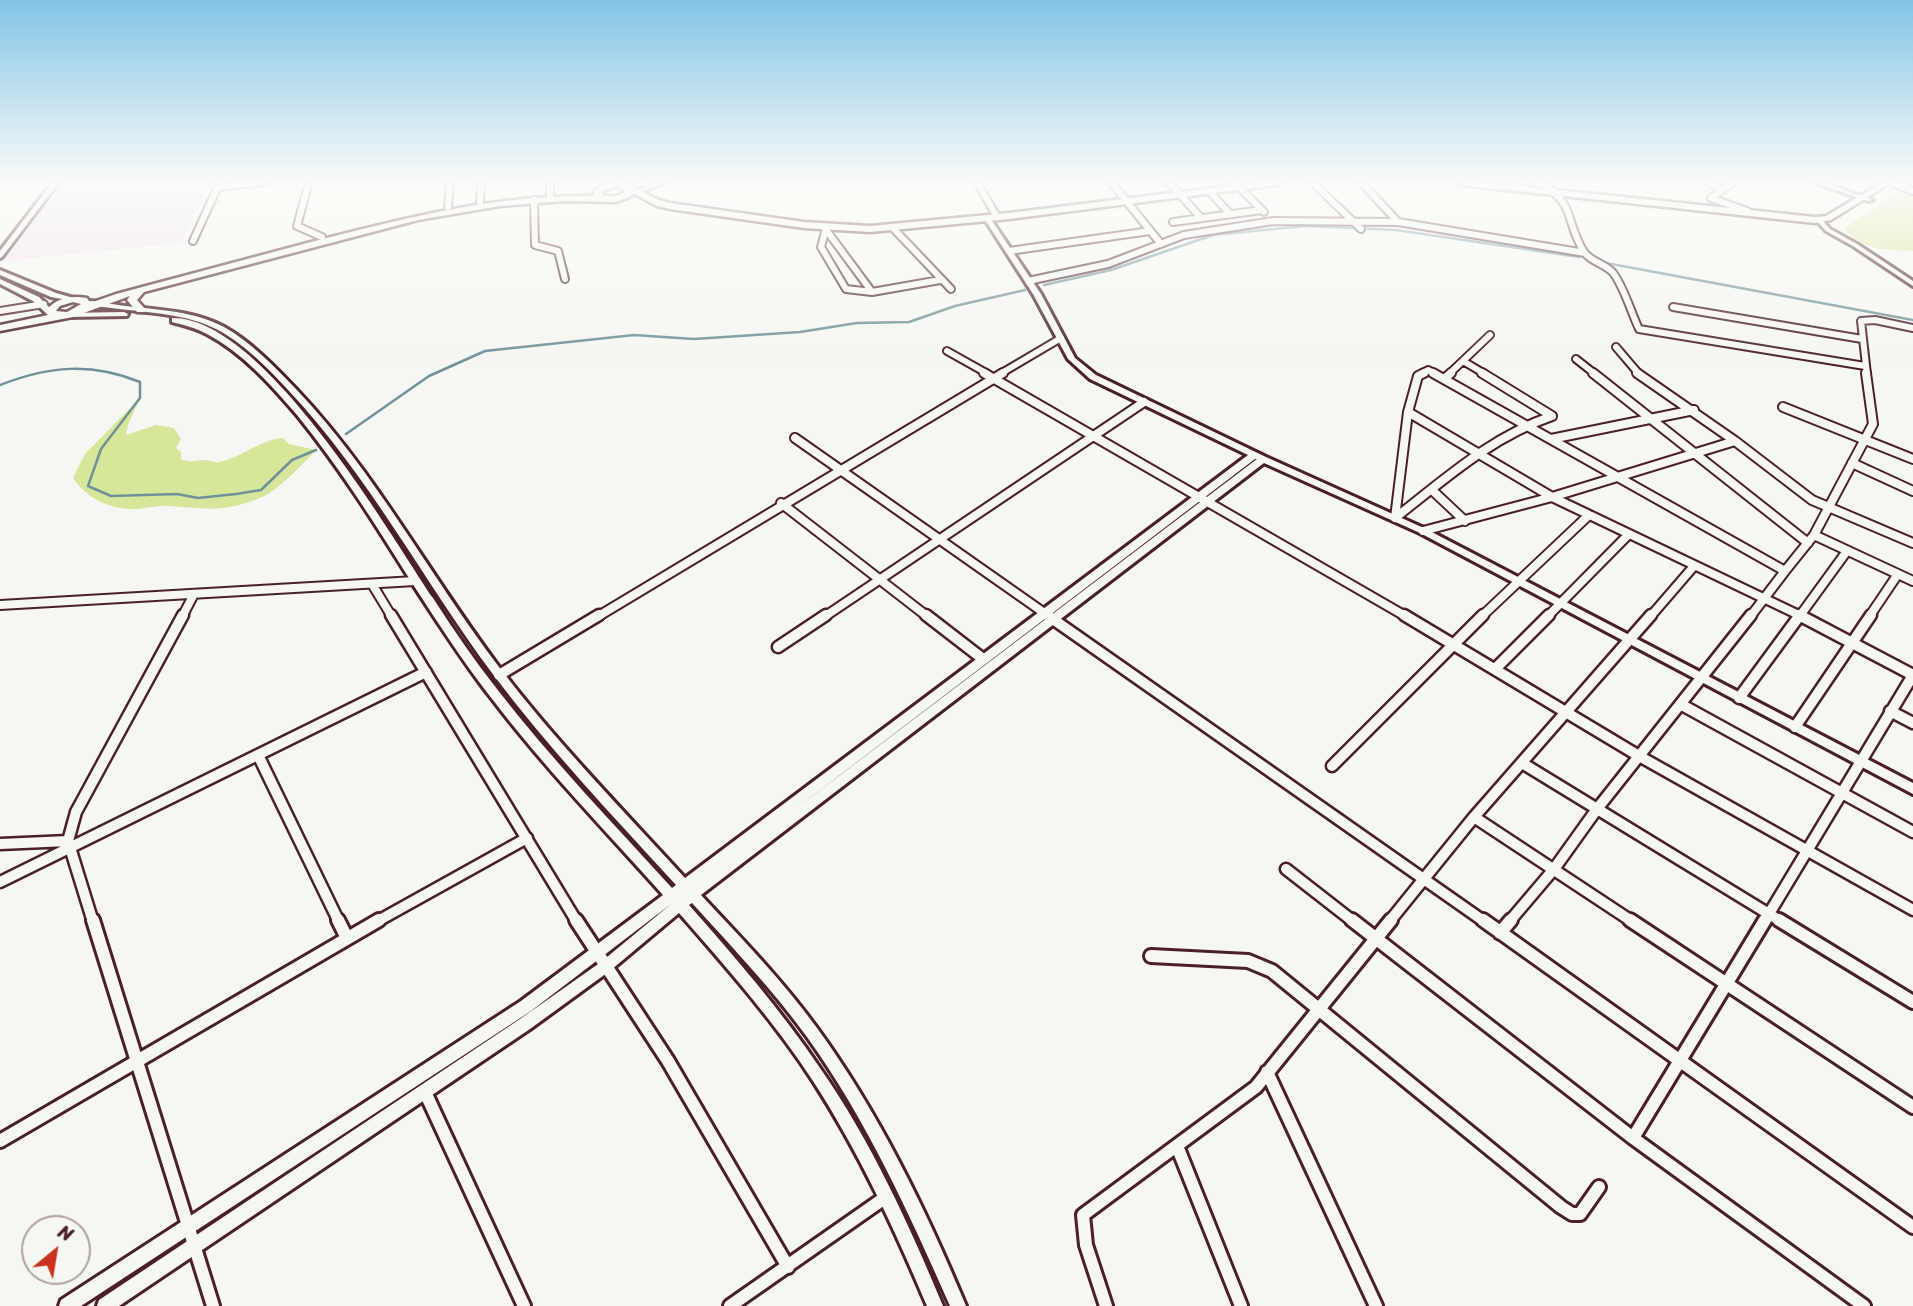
<!DOCTYPE html>
<style>
body{margin:0}
#map{position:relative;width:1913px;height:1306px;overflow:hidden;background:#f6f6f2;font-family:Sriracha,sans-serif}
canvas{display:block}
.north{position:absolute;left:21px;top:1215px;width:70px;height:70px;box-sizing:border-box;background:#f6f6f2;border:2px solid #b1a0a2;border-radius:50%;rotate:30deg;font-size:19px;font-weight:700;line-height:28px;text-align:center;color:#4a1f2b}
.north::after{content:'';display:block;margin:auto;width:24px;height:32px;background:#c8321e;clip-path:polygon(50% 0,100% 100%,50% 72%,0 100%)}
</style>
<div id="map">
<canvas width="1913" height="1306"></canvas>
<div class="north">N</div>
</div>
<script>
const c = document.querySelector('canvas').getContext('2d');
c.lineJoin = 'round';
function paint(path, color) { c.fillStyle = color; c.fill(path, 'evenodd'); }
function strokePath(path, color, width, dash) { c.strokeStyle = color; c.lineWidth = width; c.lineCap = dash ? 'butt' : 'round'; c.setLineDash(dash || []); c.stroke(path); }
paint(new Path2D(`
 M64 182H212L181 243 4 261Z`), '#f2e4ec');
paint(new Path2D(`
 M1900 191 1913 197V251C1889 250 1860 251 1845 228Z
 M140 398 128 425 126 435 156 425 174 428 181 439 176 448 181 452V459C190 463 193 461 203 460 208 460 214 463 219 462 244 457 258 440 283 438L289 444 316 450C306 461 277 491 264 496 226 513 209 509 170 506 159 505 148 508 138 509 111 510 87 499 73 478L85 454Z`), '#d6e79b');
strokePath(new Path2D(`
 M1606 263 1913 320
 M1044 285 1111 270 1213 235 1305 226 1396 230 1579 257
 M0 385C49 366 91 362 140 382V398L101 449 88 486 111 496 177 494 198 498 236 494 261 490 292 460 316 450
 M346 434 429 376 485 351 634 335 694 339 800 332 857 323 909 322 955 306 1025 290`), '#719199', 2.5);
const minorFar3 = new Path2D(`
 M309 182 297 226 322 237
 M550 182V199
 M977 182 997 217
 M1111 182 1161 244
 M1169 182 1201 218
 M1234 182 1264 212
 M1312 182 1361 229
 M1361 182 1398 222
 M1538 182C1577 203 1564 220 1584 252 1592 263 1607 264 1614 274 1625 290 1631 312 1639 329L1865 366
 M1707 182 1723 189
 M1733 182 1711 198 1747 211
 M1890 182 1913 191
 M217 187 266 182
 M1209 191 1230 214
 M534 200 535 245 558 251 565 279
 M480 202 481 182
 M448 207 450 182
 M1173 222 1262 210
 M824 227 872 292 940 280
 M892 227 951 289
 M825 232 821 247 846 289 872 292
 M193 241 220 182
 M1009 251 1150 231
 M1028 281 1108 264 1184 235 1273 221 1398 222 1585 253
 M1673 307 1862 339
 M0 311 44 304
 M1616 347 1639 374
 M947 351 988 374
 M1576 359 1595 374
 M1463 361 1485 374
 M1000 374 1061 338
 M1421 374 1428 370 1436 374
 M1449 374 1490 335
 M1867 374 1861 321 1875 320 1913 328`);
const minorFar2 = new Path2D(`
 M984 373 1407 617
 M1433 373 1785 571 1814 535
 M1593 373 1808 543
 M1637 373 1735 441
 M1866 373 1873 424 1814 535 1913 581
 M1444 379 1451 373
 M1783 407 1913 459
 M1408 412 1552 497 1803 617
 M795 438 1050 617
 M1551 439 1694 410
 M1852 463 1913 491
 M1432 490 1465 521
 M781 503 928 617
 M1395 518 1408 412 1418 376 1424 373
 M1395 518C1445 479 1491 437 1552 416L1482 373
 M1423 531 1552 497 1735 441 1812 500 1913 543
 M372 584 392 617
 M0 605 415 581
 M182 617 194 594
 M597 617 1003 373
 M824 617 1144 402
 M1481 617 1589 515
 M1547 617 1629 534
 M1650 617 1694 566
 M1750 617 1785 571
 M1799 617 1847 551
 M1869 617 1898 574`);
const minorFar1 = new Path2D(`
 M391 615 577 922
 M926 615 983 659
 M1047 615 1485 922
 M1404 615 1639 756 1913 910
 M1799 615 1913 675
 M778 647 826 615
 M1496 668 1549 615
 M499 675 599 615
 M1739 698 1800 615
 M1682 705 1913 832
 M1890 711 1913 723
 M1795 727 1871 615
 M258 755 339 922
 M1522 763 1782 922
 M1332 766 1483 615
 M1474 817 1633 922
 M0 844 68 841
 M1286 869 1354 922
 M0 882 426 672
 M93 922 68 841 76 812 183 615
 M376 922 527 838
 M1389 922 1474 817 1651 615
 M1509 922 1554 869 1597 809 1751 615
 M1764 922 1913 675`);
const minor = new Path2D(`
 M93 920 213 1306
 M338 920 347 938
 M576 920 668 1061 788 1267
 M1352 920 1633 1138 1765 920
 M1483 920 1913 1227
 M1630 920 1913 1107
 M1779 920 1913 1002
 M1500 933 1511 920
 M1151 956 1248 961 1272 971 1561 1207 1572 1214H1580L1599 1187
 M1267 1072 1376 1306
 M425 1092 524 1306
 M1633 1138 1864 1306
 M0 1141 379 920
 M1177 1146 1241 1306
 M730 1306 886 1197
 M1106 1306 1086 1245 1083 1215 1256 1087 1391 920`);
const tertiary = new Path2D(`
 M53 182H59L2 257 0 258V251Z
 M616 182H632L629 184 614 185 613 184Z
 M659 182H667L629 196 624 195Z
 M1813 182H1821L1873 200 1868 201Z
 M987 216 990 218 1041 294 1075 358 1096 375 1266 457 1426 529 1913 783V794L1420 533 1264 463 701 895C741 938 783 981 817 1028 879 1113 926 1210 966 1306H950C909 1213 866 1119 807 1037 772 989 731 946 692 903L689 905C735 957 781 1010 820 1068 871 1141 909 1224 943 1306H927C894 1228 859 1152 813 1081 774 1021 726 967 679 913L611 970 530 1029 119 1306H97L99 1300 520 1019 601 962 671 904 531 1011 81 1306H59L61 1300 521 1001 663 895C604 829 542 765 489 695 462 660 438 623 414 586 377 527 341 469 297 415 271 385 243 353 207 334 196 328 184 325 172 322V318C263 317 387 529 433 598 453 629 474 660 497 689 551 759 613 823 672 888L676 885C613 816 548 748 492 673 423 580 369 476 288 390 269 369 242 342 216 329 178 310 133 313 92 305L88 303 89 301C101 301 114 305 126 306 159 310 194 311 224 327 251 342 275 367 296 389 376 473 430 576 499 667 556 742 622 809 685 878L1248 455 1090 379 1068 359 1033 294 984 218ZM1255 459H1257L786 816Z
 M1817 219H1821L1830 229 1857 244 1913 281V286L1853 246 1826 231 1817 221Z
 M0 270 56 293 77 299 73 301 51 297 0 275Z
 M0 279 39 297 54 312 47 314 33 301 0 284Z
 M124 312 128 314 127 316 67 317 63 315 67 313Z`);
const primary = new Path2D(`
 M614 182C635 183 649 199 670 203L804 222 870 226 1009 213 1260 182H1281L1277 185 1009 219 870 232 804 228 670 209 657 206 633 193 630 197 616 202 565 201 500 206 418 220 144 292 137 300 146 310 145 312H137L127 300 130 296 73 317 0 331V325L48 315 45 312C55 298 70 295 87 298L90 303 116 294C181 277 246 259 311 242 405 218 497 194 594 196L593 192 602 185ZM618 187 625 191C621 197 610 197 603 195L602 193 611 187ZM73 302 81 304 67 312 56 311 60 306Z
 M1457 182H1481L1815 217 1826 216 1883 182H1892L1831 220 1815 223 1461 185Z`);
strokePath(minorFar3, '#4a1f2b', 10);
strokePath(minorFar2, '#4a1f2b', 12);
strokePath(minorFar1, '#4a1f2b', 15);
strokePath(minor, '#4a1f2b', 18);
strokePath(tertiary, '#4a1f2b', 6);
strokePath(primary, '#4a1f2b', 5);
strokePath(minorFar3, '#f6f6f2', 6);
strokePath(minorFar2, '#f6f6f2', 8);
strokePath(minorFar1, '#f6f6f2', 10);
strokePath(minor, '#f6f6f2', 12);
paint(tertiary, '#f6f6f2');
paint(primary, '#f6f6f2');
const sky = c.createLinearGradient(0, 0, 0, 364);
sky.addColorStop(0, '#83c4e6');
sky.addColorStop(0.5, '#fbfbf9');
sky.addColorStop(1, '#fbfbf900');
c.fillStyle = sky;
c.fillRect(0, 0, 1913, 364);
</script>
